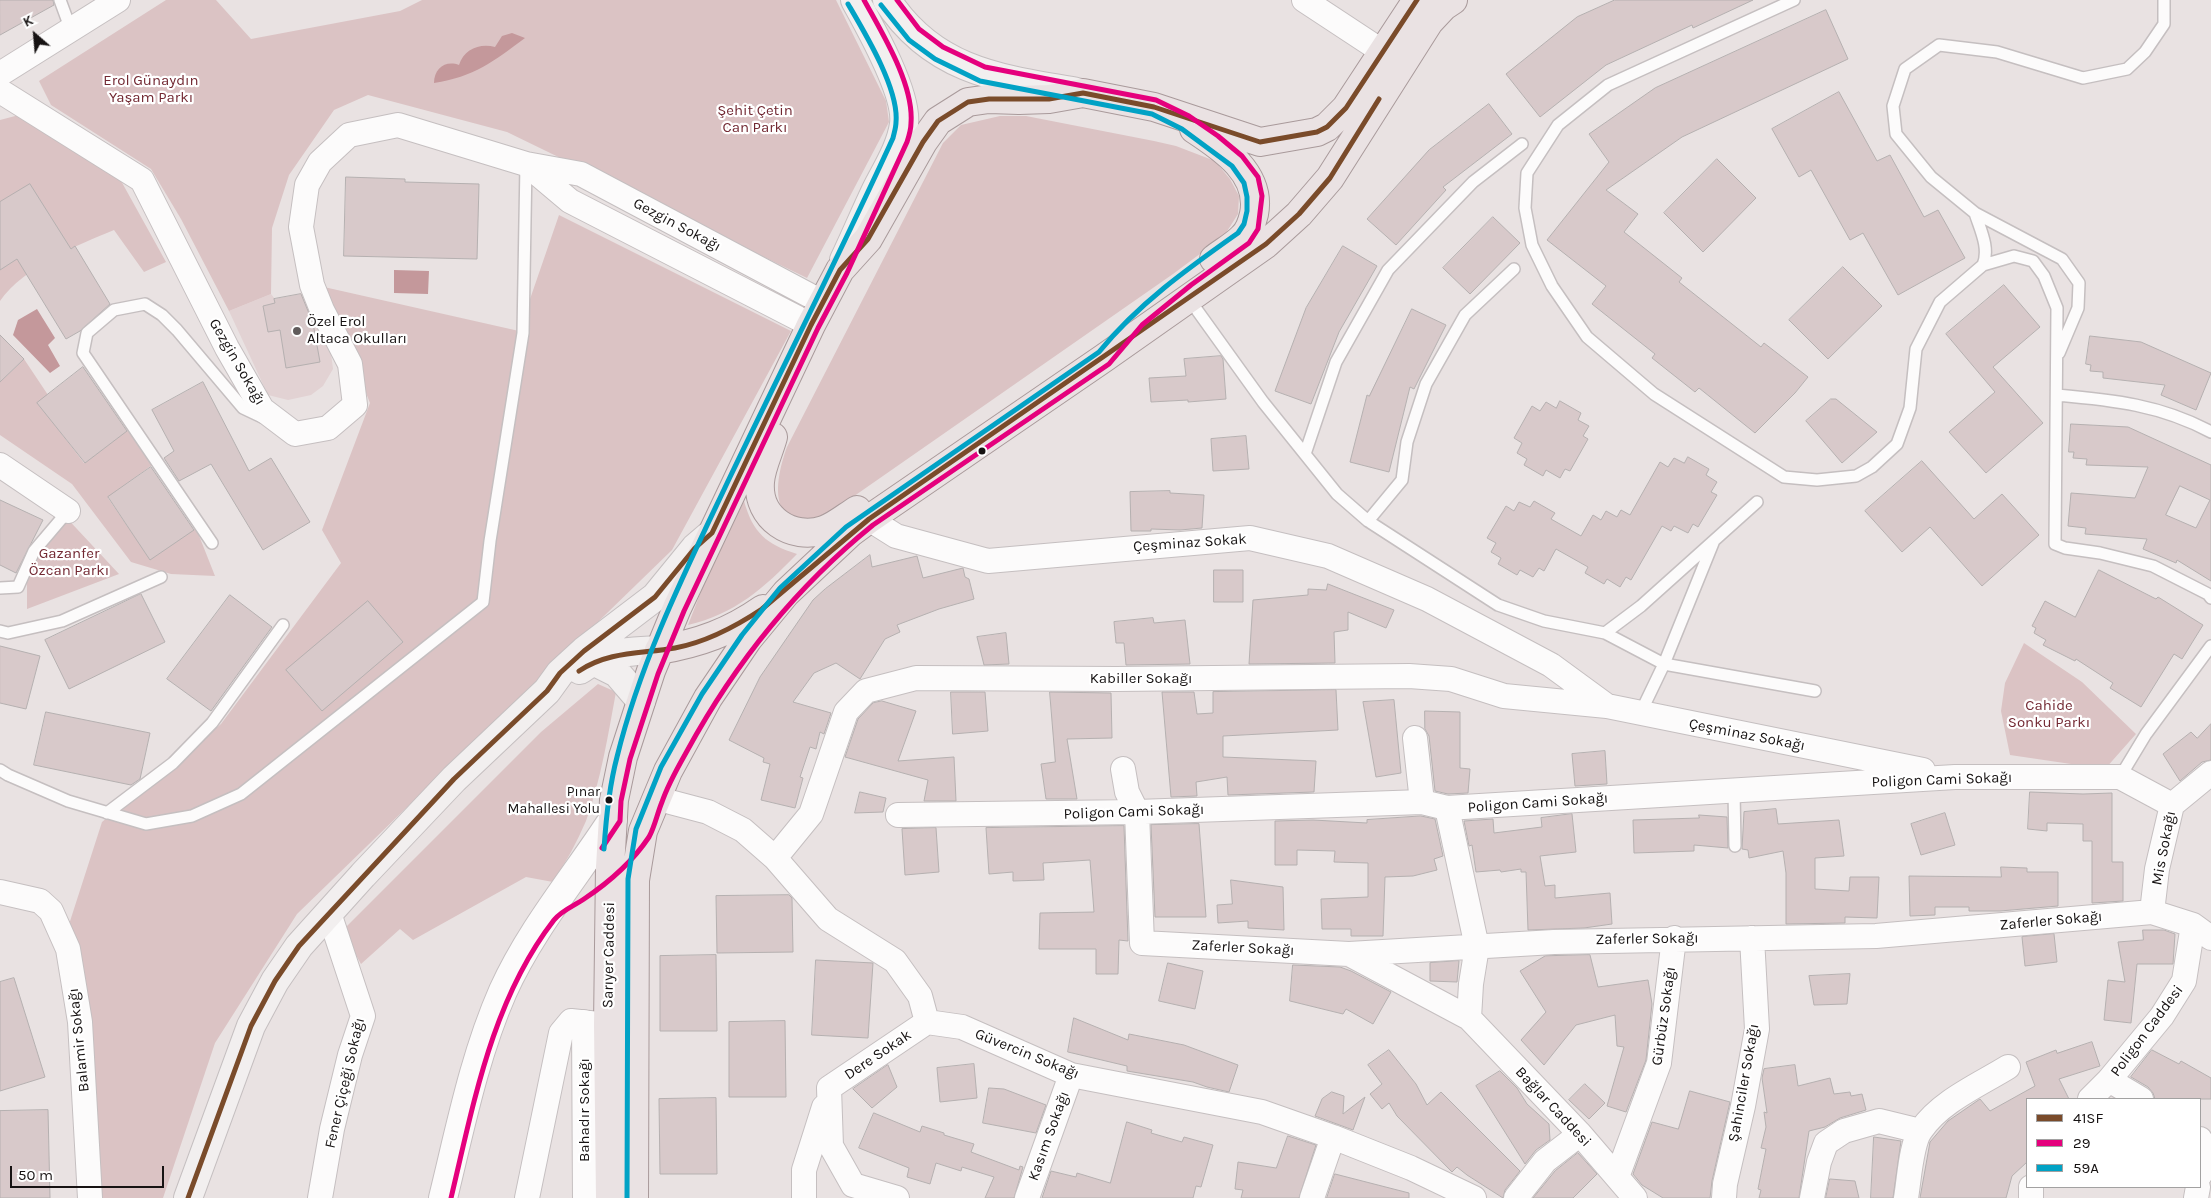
<!DOCTYPE html>
<meta charset="utf-8">
<style>
body{margin:0}
#map{position:relative;width:2211px;height:1198px;overflow:hidden;background:#e9e2e2;font-family:Karla,sans-serif}
canvas{display:block}
.legend{position:absolute;left:2026px;top:1098px;width:175px;height:90px;box-sizing:border-box;background:#fff;border:1px solid #a2a1a1;margin:0;padding:6px 9px;list-style:none;font-size:15px;color:#171313}
.legend li{display:flex;align-items:center;gap:10px;height:25px}
.legend b{width:25px;border:1px solid #a2a1a1}
.north{position:absolute;left:10px;top:10px;width:50px;height:50px;-webkit-text-stroke:4px #fff;paint-order:stroke;rotate:333deg;font-size:14px;font-weight:700;line-height:20px;text-align:center;color:#171313}
.north::after{content:'';display:block;margin:auto;width:18px;height:22px;background:#171313;clip-path:polygon(50% 0,100% 100%,50% 72%,0 100%)}
.scale{position:absolute;left:10px;top:1166px;width:154px;height:22px;box-sizing:border-box;border:2px solid #171313;border-top:0;padding-left:6px;font-size:15px;line-height:18px;white-space:nowrap;color:#171313;-webkit-text-stroke:4px #fff;paint-order:stroke}
</style>
<div id="map">
<canvas width="2211" height="1198"></canvas>
<ul class="legend">
<li><b style="height:6px;background:#7a4b2a"></b>41SF</li>
<li><b style="height:6px;background:#e5007d"></b>29</li>
<li><b style="height:6px;background:#01a2c5"></b>59A</li>
</ul>
<div class="north">K</div>
<div class="scale">50 m</div>
</div>
<script>
const c = document.querySelector('canvas').getContext('2d');
c.lineJoin = 'round';
function paint(path, color) { c.fillStyle = color; c.fill(path, 'evenodd'); }
function strokePath(path, color, width, dash) { c.strokeStyle = color; c.lineWidth = width; c.lineCap = dash ? 'butt' : 'round'; c.setLineDash(dash || []); c.stroke(path); }
function drawText(font, color, halo, rows, align = 'center') {
  c.font = font + ' Karla,sans-serif'; c.lineWidth = 4.5; c.setLineDash([]); c.textBaseline = 'middle'; c.strokeStyle = halo; c.fillStyle = color; for (const [text, x, y, turn = 0] of rows) {
    c.save(); c.translate(x, y); c.rotate((+turn || 0) * Math.PI / 180); c.textAlign = isNaN(turn) ? turn : align; if (halo) c.strokeText(text, 0, 0); c.fillText(text, 0, 0); c.restore();
  }
}
paint(new Path2D(`
 M314 292 331 354 333 369 323 386 311 395 288 400 268 395 229 311 271 294 275 299Z`), '#e2d2d3');
paint(new Path2D(`
 M166 0H216L251 39 400 11 422 0H836L886 101 889 122 807 278 507 132 368 95 334 110 289 175 272 228 271 294 229 311 181 219 151 169 51 105 39 81Z
 M19 115 120 179 166 262 144 272 114 230C77 245 24 267 0 301V120Z
 M1000 116H1026L1154 141 1176 146 1215 161 1230 179 1239 196 1238 214 1224 236 1173 274 837 508C826 513 811 522 797 519 767 512 780 466 787 447L943 143 961 125Z
 M559 215 791 331 672 550 297 914 215 1043 163 1198H86L63 943 102 822 221 724 341 563 322 530 370 403 324 287 519 331Z
 M24 359 48 395 38 403 84 463 131 427 152 465 108 498 150 559 196 528 215 576 171 574 131 562 72 484 0 435V382Z
 M744 501C753 533 766 544 797 554 764 588 735 614 688 625L709 571Z
 M63 514 119 574 27 609V579Z
 M2024 643 2082 682 2136 734 2105 769 2010 755 2001 711 2005 683Z
 M598 684 616 692C608 735 601 780 586 821 577 842 566 862 553 882L526 877 413 940 400 929 361 964 342 931 541 732Z`), '#dbc3c4');
paint(new Path2D(`
 M512 33 525 38C494 61 474 77 434 83 434 68 446 60 459 65 464 49 480 43 495 47L502 36Z
 M394 270 429 271 428 294 394 293Z
 M37 309 55 338 48 345 60 366 50 373 13 335 18 320Z`), '#c4989b');
const building = new Path2D(`
 M0 0H53L54 5 0 35Z
 M1615 0H1753L1693 28 1692 25 1606 65 1540 117 1506 74 1577 17Z
 M1826 10 1848 59 1682 137 1606 190 1638 214 1624 232 1682 278 1679 282 1761 347 1764 343 1808 377 1795 393 1755 433 1699 388 1695 392 1652 358 1655 354 1592 304 1606 286 1547 240 1609 162 1589 134 1655 88Z
 M1839 92 1877 161 1890 155 1924 217 1938 210 1965 258 1898 295 1863 233 1850 240 1811 170 1799 177 1772 129Z
 M1489 104 1512 134 1443 187 1446 190 1396 245 1367 219 1429 150Z
 M1717 159 1756 198 1703 252 1664 213Z
 M346 177 405 179V182L479 184 477 259 344 256Z
 M30 184 71 249 75 246 110 304 80 331 66 339 17 259 0 270V202Z
 M1493 217 1520 243 1470 294 1443 268Z
 M1343 246 1377 266 1339 332 1311 404 1275 391 1306 308Z
 M1843 267 1882 306 1828 359 1789 320Z
 M2004 285 2040 327 1993 367 2043 423 1986 473 1949 432 1995 392 1946 334Z
 M301 294 313 323 320 362 286 368 280 330 268 332 263 306 275 303 274 299Z
 M1412 309 1446 325 1414 389 1410 387 1389 472 1350 462 1367 395 1369 396Z
 M0 335 24 359 0 382Z
 M2090 336 2141 342 2211 373 2196 410 2161 395 2165 385 2103 378V372L2090 371 2091 365 2086 364Z
 M1221 356 1223 359 1226 399 1188 402V400L1151 402 1149 378 1186 376 1184 359Z
 M83 367 127 431 85 463 37 403Z
 M203 382 249 471 271 458 310 522 263 550 211 464 179 481 164 458 174 451 152 410Z
 M1831 399H1836L1877 432 1842 463 1806 421Z
 M1560 401 1581 413 1578 420 1589 426 1583 436 1588 439 1570 471 1565 469 1560 478 1546 470 1543 476 1524 465 1527 459 1517 453 1522 443 1514 438 1532 406 1540 411 1546 402 1556 408Z
 M2071 424 2128 427 2211 465V581L2177 560 2176 563 2143 549 2147 539 2085 534 2086 528 2068 526 2071 493 2135 498 2148 467 2086 465 2087 459 2073 458 2074 452H2069ZM2180 486 2210 500 2196 528 2166 515Z
 M1246 436 1249 469 1213 471 1211 439Z
 M1688 457 1709 469 1706 475 1717 482 1711 492 1717 495 1698 527 1693 524 1688 533 1674 526 1671 531 1662 526 1631 580 1626 577 1620 587 1607 579 1604 584 1585 573 1588 567 1556 549 1544 571 1539 568 1533 577 1520 570 1517 575 1498 564 1501 558 1491 552 1496 543 1487 538 1506 506 1514 511 1519 502 1530 507 1534 501 1555 513 1551 519 1581 536 1593 515 1601 520 1606 511 1617 517 1621 510 1630 515 1660 462 1668 467 1674 458 1684 463Z
 M1922 461 1974 519 2002 494 2039 535 1982 586 1930 527 1902 552 1865 511Z
 M151 467 194 530 150 560 108 497Z
 M1170 491V493L1204 495 1202 528 1180 530 1151 529V531H1131L1130 492Z
 M0 500 43 520 16 573 0 565Z
 M870 555 872 567 917 556 923 578 963 568 965 577 969 579 974 599 939 609 897 625 900 632 885 639 860 679 836 663 814 673 793 702 831 713 824 734 820 732 816 749 810 747 800 777 803 778 795 808 761 800 770 764 763 762 764 758 729 740 760 677 813 600 825 589Z
 M1214 570H1243V602H1214Z
 M2099 570 2156 599 2158 597 2203 625 2182 659 2174 654 2141 707 2110 688 2113 683 2076 659 2075 661 2043 645 2046 640 2034 633 2036 628 2032 626 2045 601 2075 617Z
 M1328 584 1394 610 1386 628 1348 612V630L1334 632 1335 663 1249 664 1253 600 1308 595V589L1326 590Z
 M141 594 165 642 69 689 45 640Z
 M230 595 272 627 211 711 167 679Z
 M368 601 403 642 322 711 286 670Z
 M1153 618 1154 623 1185 620 1190 664 1126 665 1124 643H1116L1114 622Z
 M1006 633 1009 664 984 665 977 637Z
 M0 646 40 656 26 709 0 703Z
 M1336 690 1338 730 1223 736V757L1316 761 1314 792 1228 795 1227 777 1196 782 1197 796 1171 797 1162 692H1194L1197 714 1213 713V692Z
 M951 692H985L988 731 953 734Z
 M1050 692 1111 693 1112 738 1067 739 1077 799H1046L1041 764 1055 762Z
 M1394 700 1401 773 1376 777 1363 702Z
 M882 701 916 711 898 761 954 757 956 801H924L928 780 845 757 858 719 873 703Z
 M1425 711 1460 712V768L1470 769 1468 793 1448 794 1435 791 1429 736 1425 729Z
 M46 712 150 733 140 779 131 785 34 765Z
 M2211 724V760L2202 762 2180 781 2163 754 2191 732 2197 738Z
 M1605 751 1607 784 1575 786 1572 754Z
 M860 792 886 798 883 812 855 813Z
 M2030 792 2083 794 2112 793V862H2123V901L2092 903V841H2083V824L2047 823V831L2028 829Z
 M1776 809 1778 824 1839 820 1844 856 1815 858V889L1849 891 1850 877H1879L1877 918 1845 917V923L1786 924V873L1783 851 1749 858 1748 850 1742 849 1744 812Z
 M1945 813 1955 845 1921 855 1911 824Z
 M1572 814 1576 852 1540 856 1545 886 1555 885V898L1610 893 1612 924 1584 928 1528 930 1526 872H1521V869L1501 872 1500 870 1476 872 1472 845 1469 846 1464 821 1493 819 1494 833 1542 827 1541 818Z
 M1699 815 1727 817 1728 848 1694 845V851L1634 853 1633 820 1699 818Z
 M1421 816 1435 819 1443 856 1434 859 1437 870 1413 876 1385 877 1383 936H1351V929H1322L1321 899 1368 897V863L1334 862 1335 851 1297 850V865H1275V821L1313 820 1367 823V820Z
 M1199 824 1206 917H1155L1151 825Z
 M1124 826 1128 941 1119 940 1118 974H1096V949H1039L1040 913 1094 912 1090 860 1043 863 1044 880 1013 881V872L989 874 986 828Z
 M936 828 939 872 905 875 902 829Z
 M2001 867 2027 868V872H2058V906L2000 911H1969V907H1935V915L1910 916 1909 876 2001 877Z
 M1231 880 1283 887 1284 930 1248 928V921L1218 923 1217 905 1232 904Z
 M789 895 792 898 793 952 717 953 716 896Z
 M2143 930H2164L2175 934 2173 964H2137L2131 1023 2104 1020 2108 980 2125 982 2118 942 2143 940Z
 M2054 934 2057 962 2025 966 2022 937Z
 M716 955 717 1031H660V956Z
 M1590 955 1598 987 1648 980 1652 1004 1646 1060 1626 1112 1607 1106 1624 1047 1617 1046 1615 1015 1576 1025 1544 1065 1521 1040 1546 1012 1520 971 1545 956Z
 M816 960 873 963 868 1038 812 1035Z
 M1459 961 1457 982 1430 981V963Z
 M1168 963 1203 971 1195 1009 1159 1001Z
 M1293 965 1340 967 1351 971 1391 992 1373 1024 1346 1009 1343 1014 1290 1001Z
 M1850 974 1847 1004 1814 1005 1809 976Z
 M14 978 45 1077 0 1091V982Z
 M1074 1018 1128 1040 1129 1034 1184 1045 1238 1065 1229 1092 1207 1087 1193 1082 1127 1071V1066L1068 1052Z
 M785 1021 786 1097H729V1022Z
 M2092 1042 2100 1066 2059 1079 2069 1099H2027V1162L2012 1176 2006 1198H1920L1930 1142 1948 1121 1980 1099 1990 1111 2035 1086 2026 1062 2056 1050 2057 1053Z
 M1389 1050 1416 1084 1427 1105 1441 1092 1520 1171 1505 1190 1503 1198 1467 1175 1457 1167 1452 1172 1397 1116 1389 1103 1382 1109 1370 1094 1382 1084 1368 1065Z
 M2152 1050 2179 1064 2181 1061 2211 1078V1099H2155L2153 1093 2148 1087 2131 1077Z
 M974 1064 977 1098 940 1102 937 1068Z
 M888 1065 897 1087 872 1108 853 1089Z
 M1795 1065 1798 1086 1830 1078 1834 1094 1850 1092 1851 1096 1862 1094 1866 1110 1840 1118 1825 1127 1809 1131 1799 1198H1759L1761 1190 1758 1189 1766 1149 1761 1148 1766 1127 1764 1112 1767 1113 1762 1078 1764 1069Z
 M1500 1071 1517 1088 1527 1104 1549 1124 1550 1140 1536 1150 1525 1164 1476 1086Z
 M1585 1084 1605 1103 1589 1119 1569 1100Z
 M989 1088 1004 1089 1046 1105 1036 1133 983 1123Z
 M1690 1091 1730 1102 1712 1181 1710 1198H1663L1642 1185 1633 1174 1652 1122 1678 1129Z
 M1332 1092 1344 1096 1343 1114 1365 1097 1353 1130 1315 1116 1322 1099Z
 M716 1098 717 1174H660L659 1099Z
 M48 1110 50 1198H0V1111Z
 M874 1113 920 1132 922 1126 944 1133V1135L974 1144 971 1152 1019 1170 1020 1166 1023 1167 1014 1198H985L994 1177 962 1167 961 1171 936 1163 930 1184 907 1177 909 1168 859 1148Z
 M1127 1122 1152 1130 1151 1133 1182 1142 1184 1137 1213 1145 1201 1187 1196 1186 1193 1198H1042L1051 1171 1076 1177 1077 1173 1110 1183Z
 M1288 1136 1316 1145 1299 1198H1241L1243 1190 1235 1189 1238 1162 1276 1168Z
 M1874 1137 1901 1141 1893 1198H1871Z
 M1578 1153 1597 1174 1573 1198H1533L1555 1171Z
 M1335 1174 1409 1193V1198H1327Z
 M1830 1179 1855 1181 1859 1198H1826Z`);
paint(building, '#d8c9ca');
strokePath(building, '#b5b0b0', 1);
const service = new Path2D(`
 M60 0 71 30
 M1794 0 1608 85 1558 125 1527 173 1525 208 1532 245 1552 286 1587 337 1654 394 1784 477 1817 480 1856 476 1872 467 1897 444 1910 408 1916 349 1940 302 1983 265 2014 256 2033 261 2044 276 2057 308 2055 544 2065 548 2100 553 2153 566 2208 594 2211 598
 M1975 213C1980 229 1990 248 1983 265
 M1189 299 1263 402 1337 494 1368 521 1498 605 1544 621 1605 633 1641 606 1757 502
 M2059 353 2078 308 2079 283 2062 259 1975 213 1931 177 1896 134 1893 106 1905 69 1939 45 1997 52 2083 78 2127 69 2145 52 2164 24V0
 M2057 395C2113 400 2161 405 2211 432
 M1305 454 1336 362 1388 270 1473 182 1522 144
 M1368 521 1402 480 1407 442 1426 384 1465 315 1514 269
 M212 543 83 353 87 333 114 310 145 304 162 315 177 330 243 408 262 417
 M0 588 18 587 34 551 68 511
 M0 631 8 633 62 621 161 577
 M1605 633 1664 664 1815 691
 M1640 714 1664 664 1713 543
 M0 770 8 775 68 801 146 824 192 816 241 794 483 602 490 541 523 333 526 164
 M2120 777 2146 734 2211 646
 M1734 791 1735 846
 M107 813 173 763 212 723 283 625`);
const minor = new Path2D(`
 M1304 0 1383 52
 M0 74 118 0
 M0 91 142 180 227 348 262 409 295 434 328 428 355 405 350 364 322 310 312 285 301 227 307 185 320 162 349 135 398 125 526 164
 M811 325 570 201 526 164 581 174 822 302
 M0 465 68 511
 M869 519 896 536 988 561 1250 538 1328 556 1427 599 1551 665 1607 706 1923 770
 M1415 738 1422 802
 M1123 769 1127 792 1137 812 1142 943 1349 954 1554 942 1876 936 2152 912 2193 925 2211 938
 M655 798 708 812 743 830 775 858 828 919 895 961 920 996 927 1022
 M1447 808 1477 947 1471 984 1469 1018
 M898 815 1137 812 1422 802 1447 808 1955 777H2120L2172 805
 M775 858 811 814 846 712 866 691 916 678 1116 679 1409 676 1451 679 1504 696 1607 706
 M0 892 40 901 51 911 68 949 80 1022 90 1198
 M2152 912 2157 869 2172 805 2211 773
 M1349 954 1469 1018 1580 1134 1635 1198
 M584 1022 585 1198
 M927 1022 962 1027 1071 1075 1262 1112 1333 1137 1411 1168 1474 1198
 M2109 1080 2141 1099
 M829 1088 831 1146 853 1185 897 1198
 M829 1088 927 1022
 M2090 1099 2109 1080 2162 1016 2184 981 2193 925
 M2200 1139 2203 1153 2200 1175
 M1617 1177 1659 1063 1674 938
 M320 1198 332 1129 350 1055 363 1016 329 913
 M527 1198 561 1033 571 1021 608 1025
 M804 1198V1170L824 1107
 M1027 1198 1071 1075
 M1312 1198 1333 1137
 M1516 1198 1545 1161 1580 1134
 M1724 1198 1725 1184 1743 1106 1757 1029 1752 938
 M1812 1198 1819 1162 1826 1143 1844 1131 1879 1121 1920 1131
 M1906 1198C1909 1181 1911 1143 1921 1130 1941 1101 1979 1085 2008 1067
 M2031 1198V1187
 M2196 1198 2198 1187`);
const tertiary = new Path2D(`
 M443 1198C460 1129 474 1057 503 991 531 929 576 876 613 819`);
const secondary = new Path2D(`
 M887 0C933 71 1000 79 1077 92
 M844 260C855 237 865 213 876 190 886 170 901 147 904 124 908 94 870 27 855 0
 M593 661 617 673 641 701
 M580 670C603 652 631 651 659 650
 M188 1198 251 1026 275 981 299 946 363 875 454 779 547 691 560 673 584 651 655 597 695 548 709 536`);
const primary = new Path2D(`
 M1194 129C1223 148 1262 174 1254 214 1252 223 1249 232 1242 238 1234 246 1223 252 1214 259
 M773 437C769 452 761 467 760 482 757 518 792 541 824 530 837 525 847 516 857 510
 M659 650C700 643 730 632 763 609
 M610 1198 608 1025 610 867 614 800 623 757 651 671 677 608 811 325 840 270 868 239 923 142 938 121 968 102 989 99 1019 100 1049 99 1083 93 1154 107 1260 142 1317 132 1327 127 1346 108 1417 0
 M634 1198 635 880 643 831 668 771 708 698 748 639 786 593 850 533 869 519 1104 358 1266 244 1299 214 1330 178 1429 22 1444 6 1453 0`);
strokePath(service, '#c5bfc0', 14);
strokePath(minor, '#c5bfc0', 26);
strokePath(tertiary, '#c5bfc0', 30);
strokePath(secondary, '#c5bfc0', 30);
strokePath(primary, '#a99a9b', 30);
strokePath(service, '#fcfbfb', 11);
strokePath(minor, '#fcfbfb', 24);
strokePath(tertiary, '#fcfbfb', 28);
strokePath(secondary, '#f2efef', 28);
strokePath(primary, '#eae2e3', 28);
strokePath(new Path2D(`
 M579 671C609 651 641 654 675 648 707 642 735 627 762 609L869 519 1266 244 1299 214 1330 178 1379 99
 M188 1198 251 1026 275 981 299 946 454 779 547 691 560 673 584 651 655 597 695 548 712 533 811 325 840 270 868 239 923 142 938 121 968 102 989 99H1049L1083 93 1154 107 1260 142 1317 132 1327 127 1346 108 1417 0`), '#7a4b2a', 5);
strokePath(new Path2D(`
 M602 848 620 821 621 801 630 759 658 674 684 611 818 328 847 273 907 142C909 136 911 130 911 123 914 84 882 33 864 0
 M451 1198C474 1102 492 1000 554 920 562 910 574 906 584 899 608 883 633 861 649 837 655 826 657 814 662 802 668 784 678 767 687 751 735 663 795 588 873 525L1109 364 1142 325 1191 285 1249 243 1258 229 1262 196 1258 177 1242 156 1218 136 1189 116 1156 100 985 67 943 47 919 29 897 0`), '#e5007d', 5);
strokePath(new Path2D(`
 M604 849C606 818 609 787 617 757 641 659 687 568 730 477 784 364 841 252 893 138 894 133 896 128 896 122 899 89 865 33 848 4
 M627 1198 628 879 636 829 661 767 702 694 742 635 780 588 846 527 1099 352C1138 304 1187 269 1238 233L1244 224 1247 211V197L1244 183 1232 166 1182 129 1152 114 980 81 935 59 909 40 881 5`), '#01a2c5', 5);
for (const [x, y, r, color] of [
 [297,331,5,"#605b5b"],
 [982,451,4.5,"#171313"],
 [609,800,4.5,"#171313"]
]) { const dot = new Path2D(); dot.arc(x, y, r, 0, 2 * Math.PI); c.fillStyle = color; c.fill(dot); strokePath(dot, '#fff', 2); }
drawText('14px', '#171313', '#fff', [
 ["Pınar",600,792],
 ["Mahallesi Yolu",600,809]
], 'right');
drawText('15px', '#722832', '#fff', [
 ["Erol Günaydın",151,81],
 ["Yaşam Parkı",151,98],
 ["Şehit Çetin",755,111],
 ["Can Parkı",755,128],
 ["Gazanfer",69,554],
 ["Özcan Parkı",69,571],
 ["Cahide",2049,706],
 ["Sonku Parkı",2049,723]
]);
drawText('15px', '#171313', '#fff', [
 ["Gezgin Sokağı",677,225,28],
 ["Gezgin Sokağı",237,362,60],
 ["Çeşminaz Sokak",1190,543,-4],
 ["Kabiller Sokağı",1141,679],
 ["Çeşminaz Sokağı",1747,735,11],
 ["Poligon Cami Sokağı",1942,780,-2],
 ["Poligon Cami Sokağı",1538,803,-4],
 ["Poligon Cami Sokağı",1134,812,-2],
 ["Mis Sokağı",2164,848,-79],
 ["Zaferler Sokağı",2051,921,-5],
 ["Zaferler Sokağı",1647,939,-1],
 ["Zaferler Sokağı",1243,948,3],
 ["Sarıyer Caddesi",609,955,-89],
 ["Gürbüz Sokağı",1664,1016,-82],
 ["Poligon Caddesi",2147,1031,-53],
 ["Balamir Sokağı",79,1040,-96],
 ["Güvercin Sokağı",1027,1054,22],
 ["Dere Sokak",878,1055,-34],
 ["Fener Çiçeği Sokağı",345,1083,-77],
 ["Şahinciler Sokağı",1744,1083,-80],
 ["Bağlar Caddesi",1553,1107,47],
 ["Bahadır Sokağı",585,1110,-90],
 ["Kasım Sokağı",1049,1136,-70]
]);
drawText('15px', '#171313', '#fff', [
 ["Özel Erol",307,322],
 ["Altaca Okulları",307,339]
], 'left');
</script>
